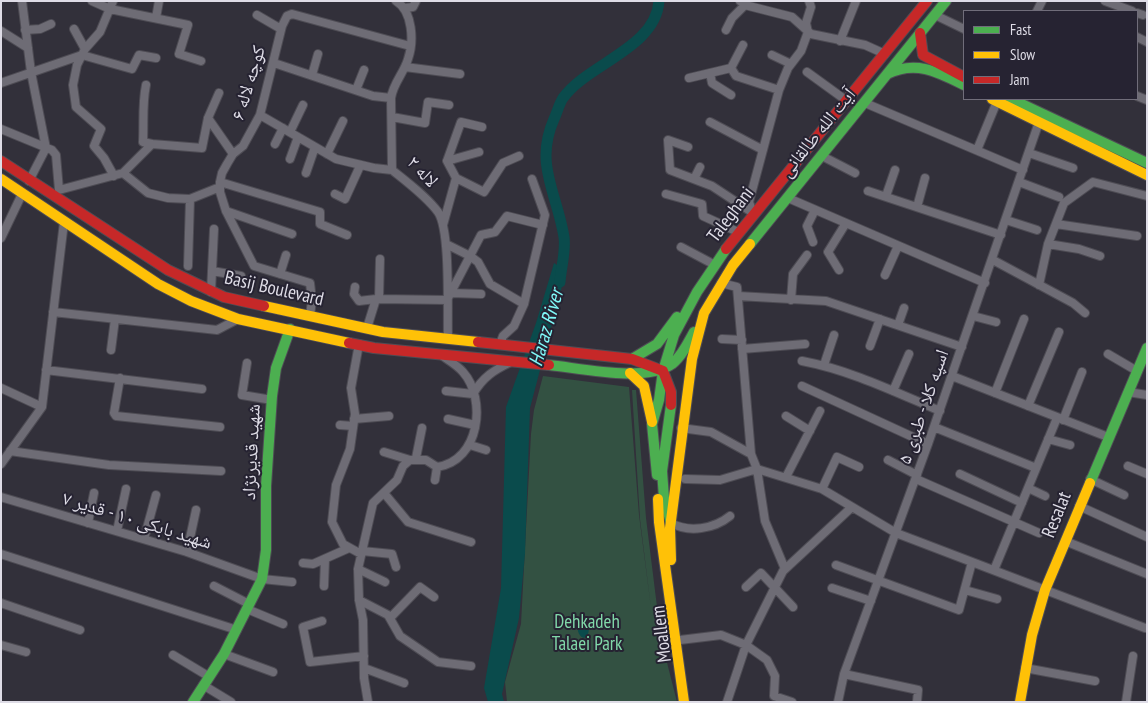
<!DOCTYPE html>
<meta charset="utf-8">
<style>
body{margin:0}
#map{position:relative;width:1148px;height:703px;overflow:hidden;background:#32303a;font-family:"PT Sans Narrow",sans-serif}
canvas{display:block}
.frame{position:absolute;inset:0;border:2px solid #dedce6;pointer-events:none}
.legend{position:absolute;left:963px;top:10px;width:175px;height:90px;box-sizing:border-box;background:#262332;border:1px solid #706d7a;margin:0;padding:6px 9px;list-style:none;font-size:15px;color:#dedce6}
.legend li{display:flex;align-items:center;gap:10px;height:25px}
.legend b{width:25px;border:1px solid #706d7a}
</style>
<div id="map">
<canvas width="1148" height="703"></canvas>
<div class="frame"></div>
<ul class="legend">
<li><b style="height:6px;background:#4caf50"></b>Fast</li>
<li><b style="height:6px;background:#ffc107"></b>Slow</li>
<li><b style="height:6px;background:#c62828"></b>Jam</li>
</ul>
</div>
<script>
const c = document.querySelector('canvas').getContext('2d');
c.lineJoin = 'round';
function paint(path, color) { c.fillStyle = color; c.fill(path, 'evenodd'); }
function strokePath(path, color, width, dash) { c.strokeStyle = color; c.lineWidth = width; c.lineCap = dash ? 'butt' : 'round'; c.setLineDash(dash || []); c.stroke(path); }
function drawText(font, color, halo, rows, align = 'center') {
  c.font = font + ' "PT Sans Narrow","Noto Naskh Arabic",sans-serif'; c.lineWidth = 4; c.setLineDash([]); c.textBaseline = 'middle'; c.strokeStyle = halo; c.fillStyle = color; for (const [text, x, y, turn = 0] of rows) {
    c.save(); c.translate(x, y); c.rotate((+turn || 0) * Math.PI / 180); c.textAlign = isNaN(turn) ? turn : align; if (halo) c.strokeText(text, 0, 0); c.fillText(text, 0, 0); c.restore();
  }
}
paint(new Path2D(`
 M543 376 629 387 639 515 651 608 640 519 632 390H636L646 518 661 639 677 702H507L505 682 521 624 531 434 534 410Z`), '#335142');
paint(new Path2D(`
 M554 263 566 271 530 408 525 554 519 618 502 694 504 702H488L484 688 501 588 506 407 536 323Z
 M581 618 586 620C589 626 591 634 584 638 577 636 577 627 578 621Z`), '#0a4b4c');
strokePath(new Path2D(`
 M560 282C561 268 566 251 564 237 557 193 534 164 554 119 557 113 559 104 563 98 587 64 656 48 659 1`), '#0a4b4c', 11);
const street = new Path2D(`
 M22 1 31 72 46 148 29 181
 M92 1 110 9 188 25 179 54 201 61
 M113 1 100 32 85 49 77 65 73 85 76 107 101 129 94 146 104 158 114 176
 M740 1 745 5 792 17 811 34 865 45 885 54
 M1105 1 1132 11
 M404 8 413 7 416 1
 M1037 11 1042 1
 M1137 13 1143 15
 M257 15 281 29
 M935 15 964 29
 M156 18 159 1
 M74 29 85 49
 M25 30 40 29 51 24
 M726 30 732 18 745 5
 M1 31 28 48
 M1137 37 1147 42
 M840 41 856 1
 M743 45 731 68 736 76 779 90
 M82 55 132 69 139 55 156 58
 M772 55 791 64
 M274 63 373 96 391 98
 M405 67 460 74
 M807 72 847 101
 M710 73 712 83 731 95
 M312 75 318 54
 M689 78 731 68
 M1 83 82 55
 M146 85C142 104 144 122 143 142L152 144
 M356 90 364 70
 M1137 96 1147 100
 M865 103 1023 170
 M260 115 336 159 374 168 392 170
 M392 117 425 123 428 102 449 105
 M208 118 233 154
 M710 122 763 150
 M1 129 52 150 56 155 59 190 123 173 148 193 168 198 190 199 220 187
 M290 132 303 105
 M275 144 283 128
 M688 147 668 140 670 170 712 186 753 213
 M977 150 998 99
 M1029 153 1073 168
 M327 154 343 121
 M822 156 855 173
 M290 159 298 137
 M447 161 479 152
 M392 170C407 182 426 196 438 212 451 231 447 313 448 339
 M392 170 391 98C393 83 404 73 408 59 414 42 413 11 396 1
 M123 173 152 144 202 148 208 118 219 93
 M306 173 315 147
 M456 178 447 161 461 122 482 127
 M694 179 700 167
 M220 182 320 212V224L347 235
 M1019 182 1059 197
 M868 191 1001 235
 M335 194 345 199 360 166
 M666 194 702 204 703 216 738 232
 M886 196 895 170
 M788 198 985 283
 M917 207 925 178
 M226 211 292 234
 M753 213 749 202 779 90 788 68 801 51 808 32 806 23 811 7 809 1
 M1006 220 1037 230
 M1056 224 1137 236
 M443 225 456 178 484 192 503 163 519 156
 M1 238 22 194
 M813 242 807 226 815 210
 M1048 244 1079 249 1100 256
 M681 247 715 265
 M993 260 1073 303 1085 313
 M188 266 190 199
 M839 270 828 252 846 223
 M212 271 241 276
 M280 274 286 255
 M885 275 898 246
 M721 283 737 287 751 454
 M1039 285 1048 244 1064 203 1093 182 1147 196
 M355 287 354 294 359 301 376 299
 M211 292 214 229
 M451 293 481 294
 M738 296 826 301 962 347
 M379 299 447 300 470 256 446 244
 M379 299 380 259
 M791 300 793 274 807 255
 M524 304 490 284 478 262 470 256 481 235 495 232 507 216 543 225
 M53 312 217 330 238 319
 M310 316 312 300 310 283 254 266 226 211 220 192V182L222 173 227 164 233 154 243 146 260 115 282 26 287 16 292 14 410 46
 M973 316 996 322
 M898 325 904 308
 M367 328 376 299H379
 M722 339 742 340
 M359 344 351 388 355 414 350 449 336 485 332 522 343 544 361 554
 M500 344 503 336 514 326 524 304 545 215 532 179
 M870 346 880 319
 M742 349 805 344
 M111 350 115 319
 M1108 354 1137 371
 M802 361C850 370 895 392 940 411
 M247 363 242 395 272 400
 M824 365 834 335
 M46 370 202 389
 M952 376 1108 437
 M120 378 114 413 116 416 220 427
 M802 386 928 444
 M1 388 42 407
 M446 391 473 394
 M893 391 909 354
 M1128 392 1147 395
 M995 393 1024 319
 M473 394C483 377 494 370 511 362
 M1028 406 1059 332
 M786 416 810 431
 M354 419 389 416
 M448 419 475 425
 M1063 420 1082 372
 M340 425 353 426
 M934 427 1036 468
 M681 428 711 432 751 454 757 469 765 521 785 569
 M1048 439 1070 445
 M470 445 486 450
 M10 451 109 465 221 471
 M384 452 410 460
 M416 458 422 428
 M888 460 917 475
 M1 464 42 407 64 222
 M1128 466 1147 474
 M437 467C480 461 487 399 463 372 457 365 448 360 441 355
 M757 469 822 489 896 533 1145 628
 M960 474 1022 503
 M786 477 820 411
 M685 479 720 480 757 469
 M916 479 1039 533
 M1090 479 1124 495
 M435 480 437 467
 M1028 488 1045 496
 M822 489 837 457 859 467
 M384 493 408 522 471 542
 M1 497 187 552 262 579 292 582
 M1079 506 1147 537
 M88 523 94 493
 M671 523C689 533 714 529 730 516
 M117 531 126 489
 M144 539 156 495
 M1065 541 1147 574
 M362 551 392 554 396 567
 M187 552 196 510
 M1 554 237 630
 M303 563 313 564 349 548
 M836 565 959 610 972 562
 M358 569 385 582
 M994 570 1057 418
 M214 586 249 604
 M324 586 325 559
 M746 587 761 573 793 607
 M832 588 871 601
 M965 590 997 599
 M359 600 388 615 400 636 438 662 471 666
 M1 603 80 630
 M247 609 283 624
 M390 618 420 587 434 597
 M322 621 303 627 310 662 364 656
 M680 640 721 635 746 645 767 660 775 676 774 696 792 702
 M1 645 26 652
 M224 654 273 672
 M173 655 208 676
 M364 668 404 683
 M1025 668 1095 681
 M844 674 918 690 917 702
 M203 685 231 702
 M368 702 364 678 363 620 359 600 358 569 373 503 397 480 403 466 410 460H426L437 467
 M727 702 746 645 783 571 852 507
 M838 702 844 674 928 444 1039 122
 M1126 702 1133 656`);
const fast = new Path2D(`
 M887 74C916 60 938 72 964 85
 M1011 99 1147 163
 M750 244 946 1
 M632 359 657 344 677 317
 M549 365C580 368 646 383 672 364 682 356 688 343 694 332
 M657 475 652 424 659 400 663 371 674 335 697 292 726 249
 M1090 483 1147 348
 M671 523 664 498 662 471 671 405
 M193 702 224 654 262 579 266 550V486L272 396 276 368 290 329`);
const slow = new Path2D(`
 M992 99 1147 175
 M1 179 158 284 191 301 238 319 349 343
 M264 306 383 332 478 342
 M630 373 644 386 652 422
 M658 499 659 522 684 702
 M671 560 670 528 692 359 704 313 733 265 750 244
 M1020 702 1032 635 1045 590 1090 483`);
const jam = new Path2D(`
 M920 33 923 55 964 77
 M1 161 168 270 224 297 264 306
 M726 249 927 1
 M478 342 632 359 663 371 671 392V405
 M349 343 374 348 549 365`);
strokePath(street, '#4e4c54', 10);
strokePath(fast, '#4e4c54', 12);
strokePath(slow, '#4e4c54', 12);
strokePath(jam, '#4e4c54', 12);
strokePath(street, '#6e6c75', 8);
strokePath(fast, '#4caf50', 10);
strokePath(slow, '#ffc107', 10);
strokePath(jam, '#c62828', 10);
drawText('19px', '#dedce6', '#262332', [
 ["کوچه لاله ۶",249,83,-73],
 ["آیت الله طالقانی",818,133,-51],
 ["لاله ۲",422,172,47],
 ["Taleghani",731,215,-53],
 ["Basij Boulevard",274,289,13],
 ["اسپه کلا - طبری ۵",924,407,-71],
 ["شهید قدیرنژاد",252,452,-87],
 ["Resalat",1057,515,-68],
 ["شهید بابکی ۱۰ - قدیر ۷",137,521,17],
 ["Moallem",662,634,-97]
]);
drawText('19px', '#81d8a9', '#262332', [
 ["Dehkadeh",587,623],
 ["Talaei Park",587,645]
]);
drawText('italic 20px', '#80f9f9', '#262332', [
 ["Haraz River",547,328,-74]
]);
</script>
